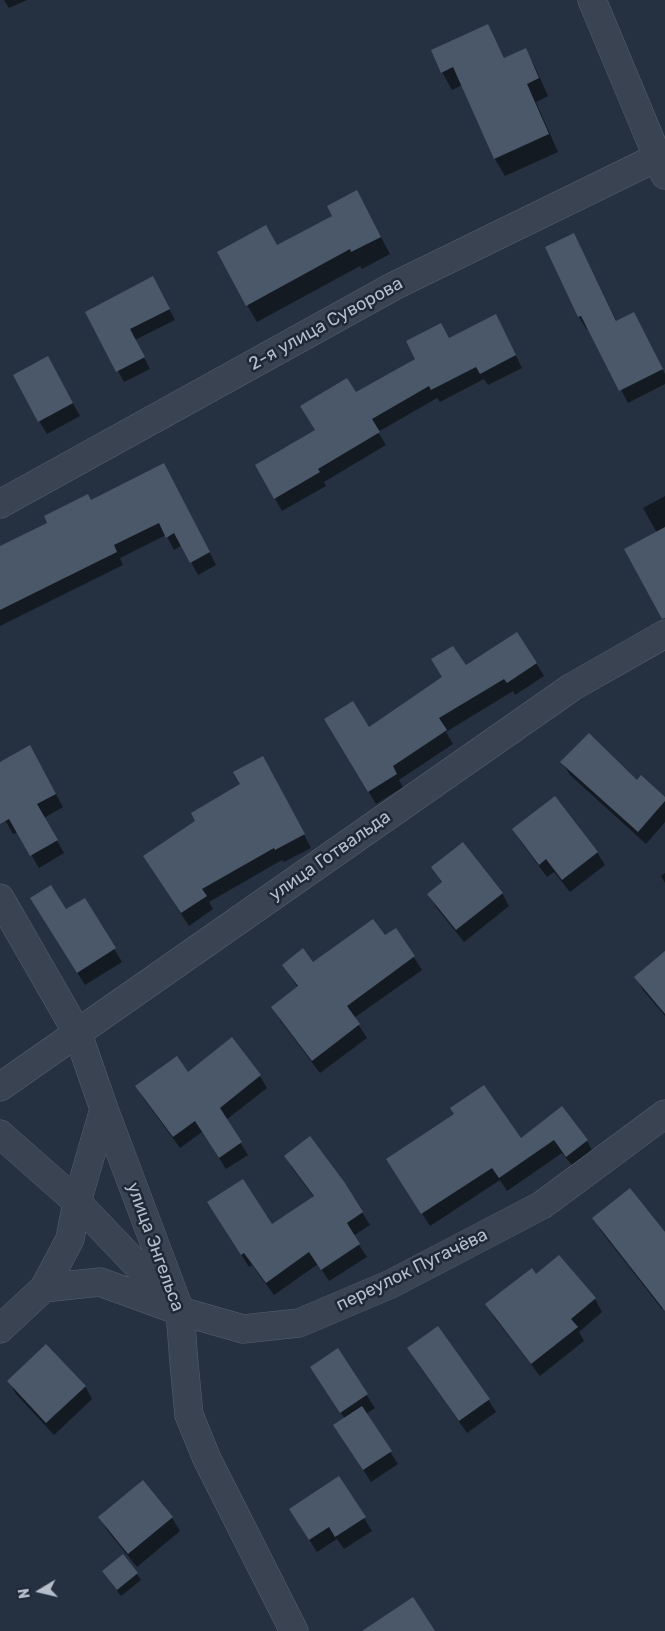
<!DOCTYPE html>
<meta charset="utf-8">
<style>
body{margin:0}
#map{position:relative;width:665px;height:1631px;overflow:hidden;background:#253141;font-family:Rubik,sans-serif}
canvas{display:block}
.north{position:absolute;left:15px;top:1566px;width:50px;height:50px;-webkit-text-stroke:4px #1e2836;paint-order:stroke;rotate:261deg;font-size:14px;font-weight:700;line-height:20px;text-align:center;color:#b6becb}
.north::after{content:'';display:block;margin:auto;width:18px;height:22px;background:#b6becb;clip-path:polygon(50% 0,100% 100%,50% 72%,0 100%)}
</style>
<div id="map">
<canvas width="665" height="1631"></canvas>
<div class="north">N</div>
</div>
<script>
const c = document.querySelector('canvas').getContext('2d');
c.lineJoin = 'round';
function paint(path, color) { c.fillStyle = color; c.fill(path, 'evenodd'); }
function strokePath(path, color, width, dash) { c.strokeStyle = color; c.lineWidth = width; c.lineCap = dash ? 'butt' : 'round'; c.setLineDash(dash || []); c.stroke(path); }
function drawText(font, color, halo, rows, align = 'center') {
  c.font = font + ' Rubik,sans-serif'; c.lineWidth = 5; c.setLineDash([]); c.textBaseline = 'middle'; c.strokeStyle = halo; c.fillStyle = color; for (const [text, x, y, turn = 0] of rows) {
    c.save(); c.translate(x, y); c.rotate((+turn || 0) * Math.PI / 180); c.textAlign = isNaN(turn) ? turn : align; if (halo) c.strokeText(text, 0, 0); c.fillText(text, 0, 0); c.restore();
  }
}
paint(new Path2D(`
 M4 0H27L9 8Z
 M487 25 505 59 525 50 535 67 548 96 536 102 558 152 505 176 495 159 462 85 452 90 442 72Z
 M366 209 390 254 362 269 360 266 257 322 247 305 277 247Z
 M574 234 617 322 641 327 665 374V384L628 403 589 328 587 330 579 317 547 247Z
 M159 289 175 320 135 340 150 369 124 382 87 312Z
 M503 329 522 368 488 385 484 379 440 402 437 398 378 432 386 445 324 482 326 486 282 511 256 465 316 430 355 394 449 339Z
 M55 371 80 416 47 434 39 421Z
 M171 477 216 565 198 575 182 545 174 550 166 535 120 558 123 565 0 626V548L91 501Z
 M665 496V611L657 533 643 508Z
 M536 663 544 676 515 695 513 691 446 732 453 744 399 780 403 787 376 804 333 733 368 729 465 667Z
 M37 760 63 807 44 818 64 853 39 868 18 832 13 834 0 811V763Z
 M562 762 665 798V822L646 844 570 775Z
 M270 770 311 848 284 862 282 860 209 902 213 909 189 926 144 857Z
 M514 829 597 852 605 865 570 892 554 872 547 877 521 842Z
 M433 868 502 893 509 906 464 942 436 907 429 894 442 883Z
 M665 873V883L661 876Z
 M84 899 122 962 85 985 39 911H65Z
 M396 930 422 970 354 1018 367 1038 320 1073 280 1020 273 1007 298 988 283 965 313 963 385 937Z
 M665 952V1016L643 990 636 977Z
 M188 1073 260 1076 267 1088 226 1120 248 1155 226 1169 202 1132 180 1148 144 1099 137 1087Z
 M562 1108 587 1141 594 1154 575 1169 562 1153 507 1191 500 1180 430 1226 395 1172 521 1140Z
 M285 1156 344 1184 370 1225 353 1236 367 1257 329 1281 318 1264 274 1295 252 1265 249 1267 216 1215 271 1225 314 1197 292 1168Z
 M594 1218 665 1234V1307L662 1309 601 1231Z
 M536 1276 595 1299 602 1312 579 1332 584 1341 540 1376 494 1317 487 1304Z
 M409 1348 488 1399 496 1412 467 1433 416 1361Z
 M337 1350 375 1408 366 1414 398 1464 371 1482 335 1426 345 1419 319 1380Z
 M9 1381 85 1386 92 1399 54 1435 16 1394Z
 M339 1478 372 1531 344 1549 337 1539 317 1552 298 1522Z
 M143 1482 172 1518 180 1531 137 1567 107 1530 100 1517Z
 M104 1572 137 1574 141 1580 121 1596Z`), '#0007');
paint(new Path2D(`
 M488 24 504 58 526 48 539 78 527 84 549 134 494 159 453 67 441 73 431 50Z
 M357 190 381 237 351 252 350 249 246 306 217 252 266 225 277 245 332 216 327 206Z
 M574 233 616 321 634 312 663 369 619 391 581 316 578 317 545 247Z
 M153 276 170 309 130 329 145 357 116 372 85 312Z
 M496 314 516 355 480 374 476 367 431 390 429 386 372 419 380 432 318 469 320 472 274 499 255 465 315 430 300 406 347 378 356 392 415 359 406 341 441 323 449 338Z
 M48 356 73 403 38 422 13 375Z
 M164 463 210 552 190 563 174 533 166 538 159 523 114 545 117 552 0 610V546L47 523 44 516 88 494 91 500Z
 M665 527V618L662 619 624 549Z
 M517 632 537 663 507 683 504 679 439 718 447 730 393 766 397 774 368 792 324 719 353 701 369 727 442 677 431 659 453 646 466 665Z
 M589 733 637 780 641 775 665 797V801L638 832 560 762Z
 M30 745 56 794 37 804 58 840 30 856 9 819 0 824V762Z
 M263 756 305 834 275 850 274 848 202 889 207 896 181 913 143 856 195 821 191 813 240 784 233 772Z
 M555 796 598 852 562 880 546 859 539 865 512 829Z
 M463 842 503 893 456 930 427 894 442 882 431 867Z
 M51 885 66 909 85 898 116 948 77 973 30 898Z
 M373 919 385 935 396 928 415 956 347 1006 360 1024 312 1061 271 1007 298 986 282 965 303 948 313 962Z
 M665 951V1014L634 977Z
 M232 1037 261 1075 220 1108 242 1142 219 1158 195 1121 173 1137 135 1086 177 1056 188 1072Z
 M484 1085 521 1138 562 1106 588 1140 566 1157 554 1140 499 1178 492 1168 421 1214 386 1159 454 1114 450 1108Z
 M310 1136 345 1183 363 1212 347 1223 360 1244 321 1270 309 1252 266 1283 244 1253 241 1255 207 1202 243 1179 272 1224 314 1196 284 1156Z
 M630 1188 665 1232V1311L592 1218Z
 M559 1255 596 1298 571 1319 578 1327 531 1364 485 1304 532 1268 536 1274Z
 M438 1326 490 1399 459 1421 407 1348Z
 M46 1344 86 1386 46 1423 7 1381Z
 M338 1348 368 1394 340 1413 310 1367Z
 M362 1406 392 1451 363 1470 333 1425Z
 M339 1476 366 1517 335 1537 329 1527 309 1540 289 1509Z
 M143 1480 173 1517 128 1554 98 1517Z
 M123 1554 138 1573 117 1590 102 1571Z
 M413 1597 435 1631H362Z`), '#4b586a');
const street = new Path2D(`
 M592 0 665 175
 M0 504 394 286 658 157
 M0 898 78 1034 104 1109 180 1311 184 1363 189 1415 207 1459 294 1631
 M0 1087 572 687 665 634
 M0 1134 77 1202 172 1302
 M44 1288 70 1239 77 1202 104 1109
 M0 1329 44 1288 100 1282 180 1311 243 1329 299 1323 391 1284 542 1205 665 1114`);
strokePath(street, '#57616e', 29);
strokePath(street, '#394351', 28);
drawText('18px', '#b6becb', '#1e2836', [
 ["2-я улица Суворова",326,324,-29],
 ["улица Готвальда",330,856,-35],
 ["улица Энгельса",155,1247,70],
 ["переулок Пугачёва",412,1270,-26]
]);
</script>
